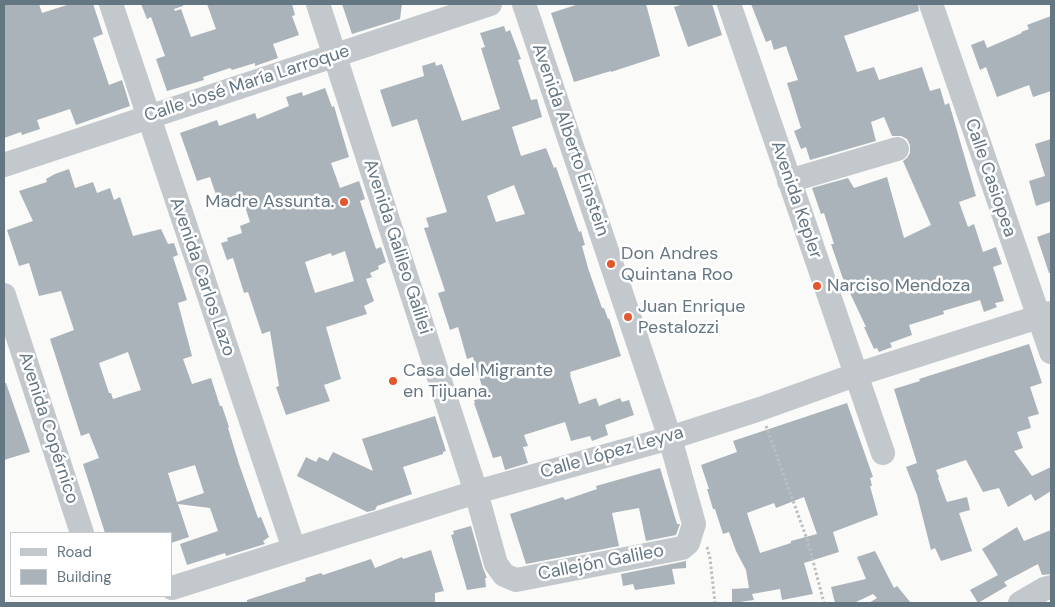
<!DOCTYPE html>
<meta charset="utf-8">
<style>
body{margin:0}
#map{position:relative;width:1055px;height:607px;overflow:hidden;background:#fafaf8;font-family:"DM Sans",sans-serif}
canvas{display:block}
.frame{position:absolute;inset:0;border:5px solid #657683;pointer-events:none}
.legend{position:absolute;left:10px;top:532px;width:162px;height:65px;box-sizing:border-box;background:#fff;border:1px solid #c1c8cd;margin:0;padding:6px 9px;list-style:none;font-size:15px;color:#657683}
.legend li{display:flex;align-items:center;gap:10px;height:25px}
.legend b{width:25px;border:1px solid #c1c8cd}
</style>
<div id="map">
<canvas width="1055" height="607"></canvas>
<div class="frame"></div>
<ul class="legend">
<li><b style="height:6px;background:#c3c8cc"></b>Road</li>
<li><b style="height:14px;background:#aab3b9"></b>Building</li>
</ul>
</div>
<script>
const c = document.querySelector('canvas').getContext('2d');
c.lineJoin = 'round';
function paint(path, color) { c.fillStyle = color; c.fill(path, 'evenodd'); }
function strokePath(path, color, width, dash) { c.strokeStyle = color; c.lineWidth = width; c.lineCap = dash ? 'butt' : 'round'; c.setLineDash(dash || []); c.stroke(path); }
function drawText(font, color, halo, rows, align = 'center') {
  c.font = font + ' "DM Sans",sans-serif'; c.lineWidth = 5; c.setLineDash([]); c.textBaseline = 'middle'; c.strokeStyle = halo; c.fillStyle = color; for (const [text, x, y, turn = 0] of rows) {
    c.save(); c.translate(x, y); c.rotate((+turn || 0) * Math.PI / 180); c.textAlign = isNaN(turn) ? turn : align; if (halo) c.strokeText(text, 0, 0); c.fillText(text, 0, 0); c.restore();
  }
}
paint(new Path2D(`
 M4 4H39L42 13 70 4H93L103 34 93 38 109 85 122 80 130 106 76 125 70 109 37 120 40 129 22 135 21 132 4 138Z
 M141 4H183V6L174 9 175 11 181 9 191 37 216 29 207 4H292L295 15 292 16 299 35 273 44 278 58 255 66V63L232 70 230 68 203 77 204 80 167 91 156 59 165 56 151 17 147 19Z
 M342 4H402L400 19 352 34Z
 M579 4H646L660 56 611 72V71L574 82 551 13Z
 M684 4H712L722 35 688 47 674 7Z
 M751 4H918L919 11 844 36 857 72 874 67 879 80 922 67 930 91 940 88 945 105 949 103 976 196 959 202 968 227 974 224 983 252 996 247 1002 264 993 267 1004 301 995 303 997 307 984 312 980 300 943 311 944 314 909 325 912 335 890 343 892 347 879 352 877 348 874 349 864 327H866L842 276 831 244H834L824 213 821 214 812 188 848 178 854 188 887 177 904 238 931 225 903 161 907 158 910 153V145L907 139 901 136H892L884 117 871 122 876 141 810 160 806 147 801 149 794 131 801 128 787 83 798 80 786 46 774 50 771 40 766 42Z
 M1051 16V91L1033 97 1029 85 997 97 986 67 980 70 971 45 984 40 987 48 1022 33 1021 32 1029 29 1027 25Z
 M504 26 506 32 510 30 521 59 518 60 531 100 537 99 542 117 512 127 521 156 546 148 554 168 556 167 579 232 581 231 585 245 582 246 588 268 602 308H604L608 319 609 318 621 356 570 372 571 375H570L579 404 596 398 599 406 620 398 622 402 629 400 634 415 605 425 608 435 592 441 590 436 571 441 565 422 524 435 528 446 523 447 528 463 505 470 501 456 493 458 474 403H475L474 400 485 396 473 357 467 359 458 327 450 330 438 293 445 291 424 228 429 227 426 218 447 212 417 119 392 127 380 90 424 76 422 66 435 62 436 66 442 64 462 121 500 109 481 48 485 47 480 33ZM514 185 525 214 496 222 487 196Z
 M325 88 332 107 334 106 349 157 331 163 340 188 359 181 365 199 360 201 376 249 381 247 386 262 378 266 379 269 370 273 372 277 366 279 374 301 364 306 367 314 326 327 341 379 324 385 330 401 286 415 276 387 279 386 270 331 262 334 248 292 244 293 233 258 227 260 221 243 228 241 227 238 242 233 240 226 250 222 241 194 218 201 210 177 197 181 180 133 217 120 219 126 255 113 257 119 289 106 286 97 302 92 303 96ZM345 251 354 281 315 293 305 262 331 253 332 256Z
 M1051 139V201L1036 206 1029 181 1045 176 1035 144Z
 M69 169 75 188 93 182 97 193 110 188 114 200 120 197 133 236 161 229 168 244 174 243 178 255 173 257 187 300 178 303 192 356 183 359 192 384 211 378 220 406H222L229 427 228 428 239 464 258 518 261 517 269 537 263 541 265 544 226 556 225 553 187 565 180 544 218 531 210 508 178 504 189 537 171 543V533H105L83 464 99 458 89 433 81 436 50 339 74 330 61 291 39 296 29 263 19 266 7 230 33 221 19 191 47 182 46 179 55 174ZM128 352 141 390 113 399 111 393H109L99 363ZM195 465 204 493 177 502 168 473Z
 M1051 232V273H1049L1037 237Z
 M1029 344 1042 383 1030 387 1039 414 1028 417 1031 428 1017 432 1023 448 1014 451 1032 476 1051 467V491L1035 501 1031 494 1008 507 999 488 983 492 966 460 936 470 939 477 938 478 947 502 967 497 970 510 959 513 972 551 941 561 935 548 931 550 917 495 906 467 917 463 894 389 920 381 919 379Z
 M4 383H6L30 452 4 460Z
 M847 403 873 477 870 478 872 486H870L878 515 833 532 839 552 804 563 813 594 782 600 780 589 752 594 754 600 732 603V589L749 588 746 570 736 551 729 532 723 534 715 509H713L707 489H709L701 465 737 452 733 441ZM804 497 817 534 791 541V543L760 553 747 513 774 503 776 508Z
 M435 416 446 451 443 452V454L403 467 412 494 377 506 375 510 367 512 297 476 306 457 316 462 319 457 328 461 333 452 373 471 362 439Z
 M660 468 677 524H680L676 535 646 541 639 508 612 513 619 546 526 564 510 514 563 497 565 500 597 489 596 486Z
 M471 526 483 568 487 578H485L486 587 467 590 451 535 454 534 453 531Z
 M1017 527 1024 541 1051 530V574L1042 575 1038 564 1004 582 1007 586 978 603 970 590 998 575 982 549Z
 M431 550 444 591 435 593V603H247V600L306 581 305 578 321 573 323 575 371 559 375 568 402 557 403 559Z
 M875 551 894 588 897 586 911 603H869L877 598 873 594 854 603H835L831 587 866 579 857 557Z
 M686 561V568L672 569 675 584 635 590 633 584 623 586 621 574Z`), '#aab3b9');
strokePath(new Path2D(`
 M766 426 808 542 824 603
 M707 547 710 558 715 603`), '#bbbfc2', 3, [2.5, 2.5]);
strokePath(new Path2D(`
 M111 4 294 549
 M318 4 476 492 496 564 504 575 516 580 682 548 688 543 694 524 670 438 524 4
 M729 4 883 453
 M931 4 1051 352
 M4 165 490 4
 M789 181 897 149
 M4 295 82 533
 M172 588 476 492 670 438 760 409 855 375 1051 313
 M1020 603 1044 589 1051 587`), '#c3c8cc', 24);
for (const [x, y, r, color] of [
 [344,202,5,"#e4572e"],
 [611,264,5,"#e4572e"],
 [817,286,5,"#e4572e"],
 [628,317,5,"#e4572e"],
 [393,381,5,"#e4572e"]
]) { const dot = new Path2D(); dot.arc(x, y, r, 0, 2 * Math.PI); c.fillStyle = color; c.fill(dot); strokePath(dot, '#fff', 2); }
drawText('18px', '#657683', '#fff', [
 ["Calle José María Larroque",247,84,-18],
 ["Avenida Alberto Einstein",570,140,71],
 ["Calle Casiopea",990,178,71],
 ["Avenida Kepler",796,200,71],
 ["Avenida Galileo Galilei",397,247,72],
 ["Avenida Carlos Lazo",202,277,71],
 ["Avenida Copérnico",48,428,72],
 ["Calle López Leyva",612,453,-16],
 ["Callejón Galileo",601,563,-11]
]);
drawText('18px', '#657683', '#fff', [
 ["Madre Assunta.",334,202,"right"],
 ["Don Andres",621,254],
 ["Quintana Roo",621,275],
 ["Narciso Mendoza",827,286],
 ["Juan Enrique",638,307],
 ["Pestalozzi",638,328],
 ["Casa del Migrante",403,371],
 ["en Tijuana.",403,392]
], 'left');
</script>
